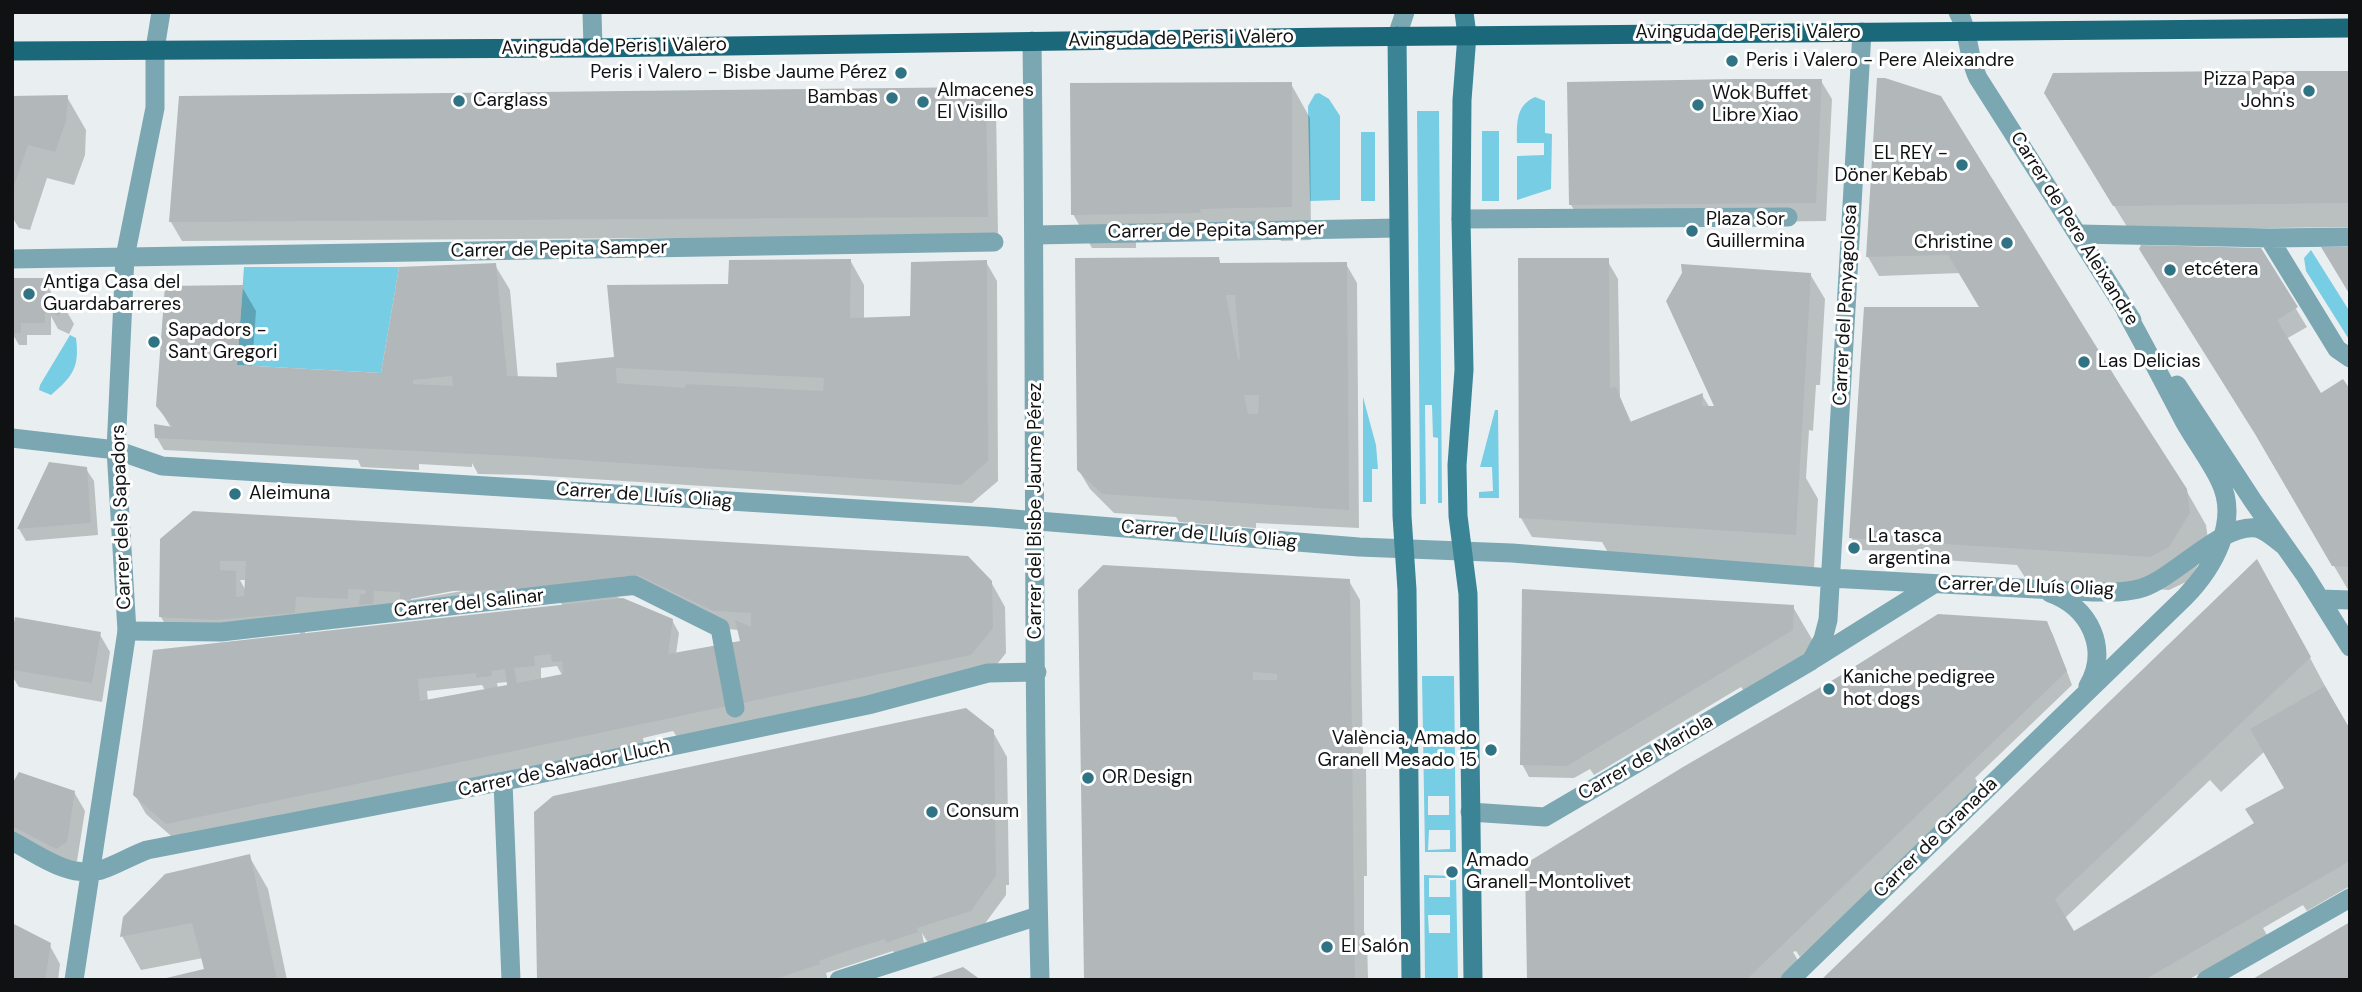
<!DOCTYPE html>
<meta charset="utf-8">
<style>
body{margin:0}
#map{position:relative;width:2362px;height:992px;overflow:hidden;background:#e9eff1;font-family:"DM Sans",sans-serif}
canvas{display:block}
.frame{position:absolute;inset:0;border:14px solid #0f1112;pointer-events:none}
</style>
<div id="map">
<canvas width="2362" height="992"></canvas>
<div class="frame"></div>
</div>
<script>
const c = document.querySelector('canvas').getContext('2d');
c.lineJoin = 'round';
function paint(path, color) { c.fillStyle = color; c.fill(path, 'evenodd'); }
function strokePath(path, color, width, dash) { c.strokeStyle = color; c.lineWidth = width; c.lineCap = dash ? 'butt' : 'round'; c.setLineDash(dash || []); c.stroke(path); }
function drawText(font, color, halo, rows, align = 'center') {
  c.font = font + ' "DM Sans",sans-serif'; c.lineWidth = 6; c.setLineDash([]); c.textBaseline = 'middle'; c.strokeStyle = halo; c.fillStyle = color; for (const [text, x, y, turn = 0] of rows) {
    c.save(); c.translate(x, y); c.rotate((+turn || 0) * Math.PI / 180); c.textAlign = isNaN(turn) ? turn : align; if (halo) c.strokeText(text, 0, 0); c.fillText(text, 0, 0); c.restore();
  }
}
paint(new Path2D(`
 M1319 93 1329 99 1340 116V200L1310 201 1308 106 1315 94Z
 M1535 97 1545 101V133L1552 134 1551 189 1517 200V156L1544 155V143H1517C1517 124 1515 106 1535 97Z
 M1417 111H1439L1442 503H1438V438L1433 437 1432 405H1425L1426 504H1420Z
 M1482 131H1499V201H1482Z
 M1361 132H1375V201H1361Z
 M2311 250 2350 312V341L2306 271 2304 258Z
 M244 267H399L381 373 237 365Z
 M70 335 76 338C80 368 72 377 51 395L39 390 40 385Z
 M1363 397 1376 445 1378 469H1372V502H1363Z
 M1495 410H1498L1499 498H1479V492L1493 491 1492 467H1480Z
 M1422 676H1454L1456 852H1425ZM1428 796H1449V815H1428ZM1429 830H1450V849L1428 850Z
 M1424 875 1456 876 1458 980H1425ZM1429 878H1450V897H1429ZM1428 915H1450V933H1429Z`), '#76cde4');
paint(new Path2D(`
 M2350 73V227L2129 230 2060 118Z
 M1878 80 2186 490 2206 525 2209 547 2188 581 2169 590 2026 579 2017 565 1914 558 1910 551 1858 550 1851 537 1982 309 1961 273 1879 276 1868 257Z
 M1821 81 1832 99 1826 221 1582 224 1571 205Z
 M1291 84 1310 118 1311 240 1281 241 1273 226 1136 233V248H1092L1073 214Z
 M985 89 996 108 998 236 182 241 171 222Z
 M12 97H67L86 130 85 155 74 185 47 178 30 230 19 228 12 217Z
 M2260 250 2307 327 2286 339 2320 395 2350 393V593L2280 475Z
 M1218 258 1221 265 1346 264 1357 283 1359 528 1256 523V528L1179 522 1176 517 1114 513 1090 489 1078 469Z
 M850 260 864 285V319L912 318 986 262 997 281 998 481 972 503 528 475 478 474 472 463V467L419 464V470L361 467 358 460 164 450 157 438 171 428 158 406 242 287 256 311 252 367 383 375 495 265 510 290 518 378 559 379 613 358 730 286Z
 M1607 260 1618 279 1620 397 1632 424 1702 395 1710 408H1717L1810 274 1825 299 1820 385H1816L1813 431 1809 430 1806 478 1818 499 1814 568 1610 556 1602 542 1532 537 1521 518Z
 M12 279 44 280 51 292V299L63 305 74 324 69 334 58 329 51 316V335H27V345H19L12 333Z
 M86 469 94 481 98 535 26 541 19 529Z
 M162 540 991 582 1005 607 1006 653 985 679 677 737 673 731 643 738 644 744 178 842 146 814 135 795 300 636V632L172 636 161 617ZM240 580H246V591ZM461 587 462 591 411 600V597ZM648 594 725 629 739 630 742 643 676 654 679 633 672 620 617 597ZM557 597 563 606 305 635 306 615ZM557 666 562 675 541 679V668ZM508 682V686L498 688 497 683ZM482 685 485 690 428 701 427 691Z
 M1349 581 1360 600 1363 759 1366 764 1367 876H1364V932L1367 938 1368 980H1086L1082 676Z
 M2276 594 2350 733V886L2307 911 2303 905 2263 928 2267 935 2188 980H1823ZM2265 751 2286 789 2253 826 2073 933 2065 918 2210 780 2221 792Z
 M1793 607 1813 641 1811 664 1751 701 1741 687 1594 775 1590 769 1574 778 1529 777 1522 764Z
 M2046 622 2053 635 2072 685 1975 778 1982 790 1800 957 1796 951 1793 952 1806 974 1800 980H1529Z
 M99 633 110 652 102 702 19 687 12 676V645Z
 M993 732 1007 757 1009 885H1006V895L981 929 930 946 922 933 924 944 895 954 893 951 826 973 828 980H762Z
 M12 788 74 792 85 811 77 861 68 867 12 838Z
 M249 856 268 889 287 980H161L207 970 203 958 141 970 122 936Z
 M12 925 49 944 60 964 58 980H12Z`), '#0003');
paint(new Path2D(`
 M2239 71H2350V203L2113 206 2044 93 2053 73Z
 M1877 78H1885L1941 96 2122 388 2187 489 2190 513 2169 547 2150 557 1849 538 1864 307H1979L1948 255 1866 257Z
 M1735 79H1822L1816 203 1569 205 1567 82Z
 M1292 82V207L1200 209 1201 213 1071 215 1070 83Z
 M986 87 988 217 169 222 179 96Z
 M68 95 66 121 55 152 28 145 12 192V96Z
 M2141 245 2261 248 2298 307 2277 320 2321 393 2343 379 2350 389V567L2332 566 2255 434 2139 249Z
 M2321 247H2350V295Z
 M1219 257 1220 263 1347 262 1349 510 1102 494 1077 470 1075 258ZM1226 295H1235L1240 359 1238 360ZM1244 395H1259L1258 414H1248Z
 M1518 258H1609L1610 388 1616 387 1630 422 1703 393 1702 406H1714L1666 301 1682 273 1681 264 1811 273 1796 535 1519 518Z
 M851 259 850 318 910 316 911 262 987 260 988 461 961 485 516 456 155 438 154 424 173 427 156 406 165 286 243 285 237 365 381 373 399 267 496 263 507 376 557 377 556 363 614 357 607 285 728 284 729 260ZM616 368 824 378 823 391 686 384 685 388 617 383ZM452 376 453 386 413 384V380Z
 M12 278H45V323H21V333H12Z
 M51 297 64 303 59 316 45 310Z
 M49 462 87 467 91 523 17 529Z
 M193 511 968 556 992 581 993 628 971 655 166 824 133 795 153 650 623 598 673 619 668 654 740 641 735 620 751 627V613L713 611 638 575 513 589 453 591 400 601V592L374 591 373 604 359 605 360 594H365L366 590 348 589V599L296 597 295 613 215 620 159 617 160 539ZM220 561H246L244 596 236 597V571L220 570ZM551 654 552 662 562 661 563 674 517 683 514 668 535 666 534 656ZM505 669 507 685 420 701 418 679 476 673V678L492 676 491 671Z
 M2257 559 2311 657 2055 899 2074 931 2254 823 2245 809 2284 788 2250 729 2325 686 2350 729V861L2144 980H1821Z
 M1103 565 1350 579 1355 980H1084L1078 590ZM1253 672 1277 674V680H1253Z
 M1522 589 1794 605 1793 630 1567 766 1520 765Z
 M1938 614 2047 621 2067 671 1746 980H1527L1525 864 1683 767 1838 677Z
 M15 617 101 632 92 683 12 670V634Z
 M966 708 994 730 996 876 971 911 917 928 918 932 886 943 885 939 852 949 819 961 820 964 773 980H537L534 812 553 796Z
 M19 772 75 791 67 842 56 849 12 826V784Z
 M250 854 277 980H158L204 969 192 923 120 937 123 917 165 874Z
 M2350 922V980H2251L2338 929Z
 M12 923 51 943 45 980H19L12 977Z
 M963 967 981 980H928V979Z`), '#b2b7b9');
strokePath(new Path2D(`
 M1461 219 1788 217
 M2079 234 2269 238 2350 237
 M1035 235 1398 228
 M2269 238 2337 349 2350 358
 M12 259 994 242
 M127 631 221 632 634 585 720 628 735 708`), '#7ba7b3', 19);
strokePath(new Path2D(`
 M592 12 593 48
 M1958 12C1970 32 1967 56 1978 78L2132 320
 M1397 36 1405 12
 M1032 41C1036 354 1032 667 1040 980
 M2177 385 2253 501 2305 575 2350 647
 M12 438 116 450 162 466 989 517 1359 547 1512 553 1830 578 2093 592C2109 592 2126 593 2142 588 2177 576 2221 524 2256 528 2266 530 2275 539 2283 545
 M2050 593C2089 606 2110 649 2088 686
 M2320 599 2350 600
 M1814 659 1934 584
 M503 782 511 980
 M1470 812 1545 817 1811 661 1823 639 1828 620 1862 32
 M12 841C39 855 69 879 101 870 116 865 131 856 147 850L525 777 868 705 988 673 1037 672
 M74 980 127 631 116 450 125 257 155 108V49L161 12
 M839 980 1038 916
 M1790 980 2185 597C2213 568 2240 522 2220 481 2210 460 2195 441 2184 421 2165 385 2146 348 2126 312
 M2206 980 2350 898`), '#7ba7b3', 19);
strokePath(new Path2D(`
 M1464 12 1467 35 1462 100 1461 219 1464 370 1457 465 1458 516 1468 594 1473 980
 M1397 36 1402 516 1407 590 1411 980`), '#3b8496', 19);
strokePath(new Path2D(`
 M12 51 593 48 1334 37 2350 28`), '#1a687a', 19);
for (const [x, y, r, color] of [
 [1732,61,7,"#307384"],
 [901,73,7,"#307384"],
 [2309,91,7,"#307384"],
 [892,98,7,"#307384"],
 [459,101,7,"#307384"],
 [923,102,7,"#307384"],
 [1698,105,7,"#307384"],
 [1962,165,7,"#307384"],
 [1692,231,7,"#307384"],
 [2007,243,7,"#307384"],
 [2170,270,7,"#307384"],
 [29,294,7,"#307384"],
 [154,342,7,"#307384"],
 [2084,362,7,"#307384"],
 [235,494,7,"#307384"],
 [1854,548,7,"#307384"],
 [1829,689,7,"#307384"],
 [1491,750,7,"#307384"],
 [1088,778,7,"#307384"],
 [932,812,7,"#307384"],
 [1452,872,7,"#307384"],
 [1327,947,7,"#307384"]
]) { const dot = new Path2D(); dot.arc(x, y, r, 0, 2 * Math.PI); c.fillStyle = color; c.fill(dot); strokePath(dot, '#fff', 2.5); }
drawText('19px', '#0f1112', '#fff', [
 ["Avinguda de Peris i Valero",1748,33],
 ["Avinguda de Peris i Valero",1181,39,-1],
 ["Avinguda de Peris i Valero",614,47,-1],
 ["Carrer de Pere Aleixandre",2074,229,58],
 ["Carrer de Pepita Samper",1216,231,-1],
 ["Carrer de Pepita Samper",559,250,-1],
 ["Carrer del Penyagolosa",1846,305,-87],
 ["Carrer de Lluís Oliag",644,496,4],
 ["Carrer del Bisbe Jaume Pérez",1036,511,-90],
 ["Carrer dels Sapadors",122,517,-92],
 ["Carrer de Lluís Oliag",1209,535,5],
 ["Carrer de Lluís Oliag",2026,587,2],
 ["Carrer del Salinar",469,604,-6],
 ["Carrer de Mariola",1646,758,-30],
 ["Carrer de Salvador Lluch",564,769,-12],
 ["Carrer de Granada",1936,838,-44]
]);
drawText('19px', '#0f1112', '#fff', [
 ["Peris i Valero - Pere Aleixandre",1746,61],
 ["Peris i Valero - Bisbe Jaume Pérez",887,73,"right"],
 ["Pizza Papa",2295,80,"right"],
 ["John's",2295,102,"right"],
 ["Almacenes",937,91],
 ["El Visillo",937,113],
 ["Wok Buffet",1712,94],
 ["Libre Xiao",1712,116],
 ["Bambas",878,98,"right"],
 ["Carglass",473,101],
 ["EL REY -",1948,154,"right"],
 ["Döner Kebab",1948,176,"right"],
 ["Plaza Sor",1706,220],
 ["Guillermina",1706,242],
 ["Christine",1993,243,"right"],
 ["etcétera",2184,270],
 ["Antiga Casa del",43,283],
 ["Guardabarreres",43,305],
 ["Sapadors -",168,331],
 ["Sant Gregori",168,353],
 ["Las Delicias",2098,362],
 ["Aleimuna",249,494],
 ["La tasca",1868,537],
 ["argentina",1868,559],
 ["Kaniche pedigree",1843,678],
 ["hot dogs",1843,700],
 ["València, Amado",1477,739,"right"],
 ["Granell Mesado 15",1477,761,"right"],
 ["OR Design",1102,778],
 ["Consum",946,812],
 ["Amado",1466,861],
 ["Granell-Montolivet",1466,883],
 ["El Salón",1341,947]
], 'left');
</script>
